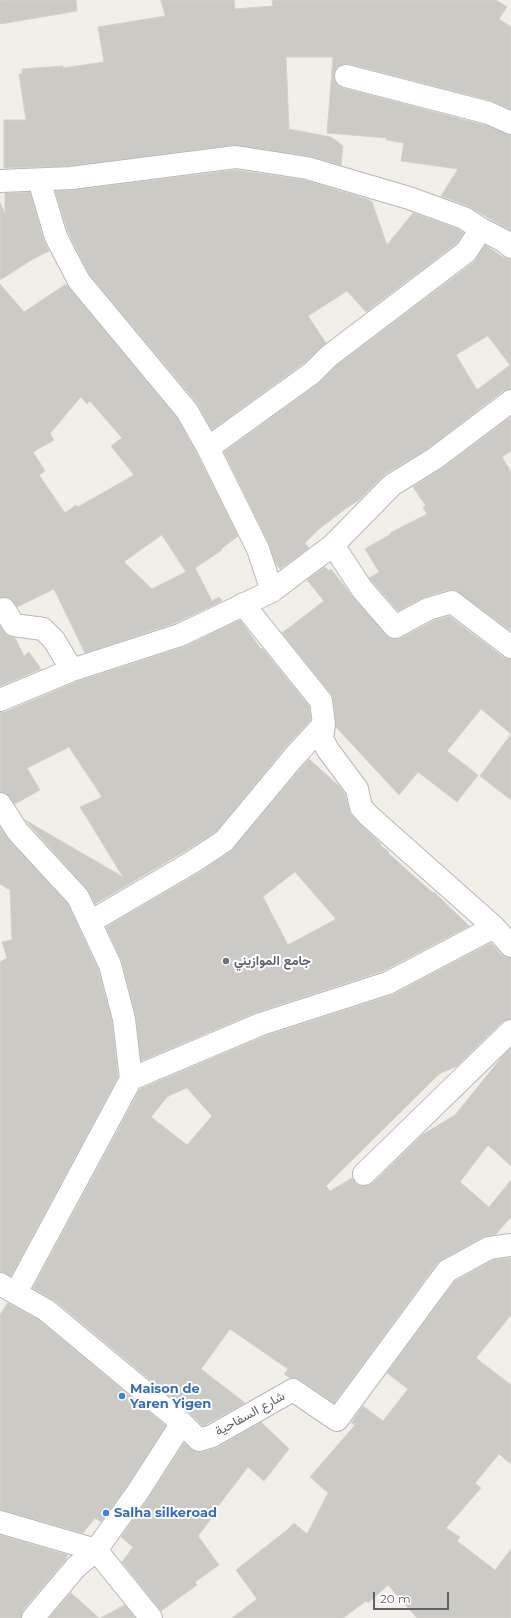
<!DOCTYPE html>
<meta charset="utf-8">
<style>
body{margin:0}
#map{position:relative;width:511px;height:1618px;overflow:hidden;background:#f1efe8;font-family:Montserrat,sans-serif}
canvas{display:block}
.scale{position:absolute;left:373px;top:1592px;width:76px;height:18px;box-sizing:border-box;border:2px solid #5f6368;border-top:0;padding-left:5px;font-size:12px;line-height:14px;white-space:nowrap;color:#5f6368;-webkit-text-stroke:3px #fff;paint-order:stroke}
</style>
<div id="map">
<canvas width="511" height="1618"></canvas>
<div class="scale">20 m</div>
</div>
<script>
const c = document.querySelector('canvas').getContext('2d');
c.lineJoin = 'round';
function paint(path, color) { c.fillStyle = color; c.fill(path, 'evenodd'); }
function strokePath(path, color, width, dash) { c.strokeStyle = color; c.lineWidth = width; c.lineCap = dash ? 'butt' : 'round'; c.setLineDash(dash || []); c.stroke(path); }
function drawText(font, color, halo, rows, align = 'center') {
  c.font = font + ' Montserrat,Vazirmatn,sans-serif'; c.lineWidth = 4; c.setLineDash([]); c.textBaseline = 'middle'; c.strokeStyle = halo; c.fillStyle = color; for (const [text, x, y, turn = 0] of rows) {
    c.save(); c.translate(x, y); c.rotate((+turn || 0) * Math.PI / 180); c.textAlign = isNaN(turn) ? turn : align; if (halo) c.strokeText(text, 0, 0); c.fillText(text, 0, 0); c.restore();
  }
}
const building = new Path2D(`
 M0 0H76L77 11 0 24Z
 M161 0H234L235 9 273 6 272 0H496L507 7 499 19 511 27V109L492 101 349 64H343L337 67 334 73V79L337 85 343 88 485 125 511 135V231L468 206 441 196 458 169 401 161 404 143 386 140 387 138 327 133 333 57H286L289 129 331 137 343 146 341 165 309 156 235 145 70 166 4 168V120H26L19 74H22V69L63 66V68L104 62 98 27 165 16Z
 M236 170 304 180 367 199 372 202 387 245 413 213 458 229 464 233 457 243 366 312 347 291 308 316 326 343 304 363 212 430 197 403 89 274 68 232 55 191 73 190Z
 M30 192 44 241 49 251 33 259 0 280V203L5 214V193Z
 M485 245 503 257 511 259V389L503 391 427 449 385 474 359 500 345 509 319 529 305 543 309 548 280 569 275 562 269 544 224 452 319 383 337 365 474 262ZM488 336 510 365 477 390 456 355Z
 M0 284 24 312 66 284 177 418 197 454 238 536 221 549 222 550 195 568 212 601 219 597 222 601 175 623 85 653 54 589 17 607 10 598 4 597 0 598ZM81 397 87 404 90 401 122 438 111 446 134 475 78 507 76 505 65 513 39 475 45 471 33 452 54 440 50 434ZM162 535 186 572 152 589 124 562Z
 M511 417V451L502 457 511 472V631L455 590H448L424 597 398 611 369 578 379 572 365 549 391 534 390 533 427 514 423 507 426 506 413 487 441 469Z
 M325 567 329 571 331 569 353 597 390 638 395 639 401 638 433 621 449 616 503 657 511 659V800L480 776 511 734 481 709 447 751 478 775 457 802 418 772 399 795 336 727 333 699 331 694 282 633 324 601 307 580Z
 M240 620 261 649 262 648 309 706 311 720 283 750 216 832 187 850 95 904 87 889 25 820 123 877 80 807 102 797 69 747 27 768 40 790 15 804 6 793 0 792V712H5L76 682 184 647Z
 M0 626 7 635 15 638 24 656 29 652 41 669 0 686Z
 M309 759 339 786 345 794 351 815 359 823 381 844 380 845 389 852 388 853 433 893 434 892 469 926 383 971 257 1012 141 1061 136 1016 122 962 106 927 200 872 231 851ZM295 872 336 919 288 945 263 897Z
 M0 827 9 840 68 904 98 969 112 1021 118 1077 11 1276 0 1271V962L7 958 2 942 12 940 10 890 0 884Z
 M491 943 502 955 507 958H511V1019L502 1022 457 1066 439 1074 326 1186 330 1191 352 1178 355 1183 361 1186H367L373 1183 422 1135 455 1115 502 1057 511 1048V1166L488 1145 460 1182 489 1207 511 1180V1217L496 1234 483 1237 437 1263 334 1403 300 1380 294 1378H290L284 1374 288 1369 230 1329 201 1369 245 1403 203 1426 190 1413 54 1300 33 1288 140 1089 265 1036 392 995ZM187 1088 212 1116 187 1145 151 1117 167 1097Z
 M511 1258V1315L476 1358 511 1385V1464L499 1454 475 1483 481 1488 446 1528 460 1537 457 1541 495 1570 511 1549V1618H417L388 1585 368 1603 366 1601 343 1618H232L257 1599 236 1570 287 1530 294 1523 307 1534 328 1493 310 1477 355 1425 351 1423 363 1406 383 1421 408 1389 387 1373 455 1281 493 1260Z
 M8 1303 39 1320 166 1426 127 1486 101 1522 95 1518 83 1533 0 1510V1315Z
 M261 1422 289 1449 264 1481 248 1467 209 1518 211 1519 198 1536 219 1565 195 1582 197 1585 161 1611 122 1562 133 1547 121 1537 147 1500 184 1443 196 1452H203L218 1447Z
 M0 1535 68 1555 66 1558H67L23 1610 21 1618H0Z
 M71 1593 99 1618H49Z
 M125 1605 135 1618H101Z`);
paint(building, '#cccac5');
strokePath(building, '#d6d1c6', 1);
const street = new Path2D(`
 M346 76 489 113 511 123
 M39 180 56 237 79 281 187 411 208 448 258 549 272 591
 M0 181 71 178 236 157 307 168 409 198 464 218 481 229 504 241 511 247
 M208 448 312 373 329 356 466 252 481 229
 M333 545 362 589 395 627 428 609 452 602 511 647
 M243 604 321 701 324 724 322 739 328 750 357 789 361 807 368 815 494 927 511 946
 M4 609 14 625 43 629 54 640 72 670
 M0 700 72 670 180 635 272 591 333 545 392 485 434 459 511 401
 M0 804 18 832 78 897 110 965 124 1019 131 1079 16 1293
 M90 922 194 861 224 841 293 758 324 724
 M131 1079 261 1024 388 983 494 927
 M364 1174 511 1031
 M0 1284 46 1310 182 1423 199 1440 212 1436 293 1390 337 1420 447 1271 489 1248 511 1245
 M0 1522 96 1550 151 1618
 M33 1618 76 1567 96 1550 137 1493 182 1423`);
strokePath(street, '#b5b8bc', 24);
strokePath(street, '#fff', 22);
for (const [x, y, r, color] of [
 [226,961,4,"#6b7280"],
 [122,1396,4,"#3f7fe0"],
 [106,1513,4,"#3f7fe0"]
]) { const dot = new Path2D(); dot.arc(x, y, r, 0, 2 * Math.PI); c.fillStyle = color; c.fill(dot); strokePath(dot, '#fff', 1.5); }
drawText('bold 13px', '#5b616d', '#fff', [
 ["جامع الموازيني",234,961]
], 'left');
drawText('bold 13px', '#366cbe', '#fff', [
 ["Maison de",130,1389],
 ["Yaren Yigen",130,1404],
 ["Salha silkeroad",114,1513]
], 'left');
drawText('13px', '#5f6368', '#fff', [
 ["شارع السفاحية",250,1414,-29]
]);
</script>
